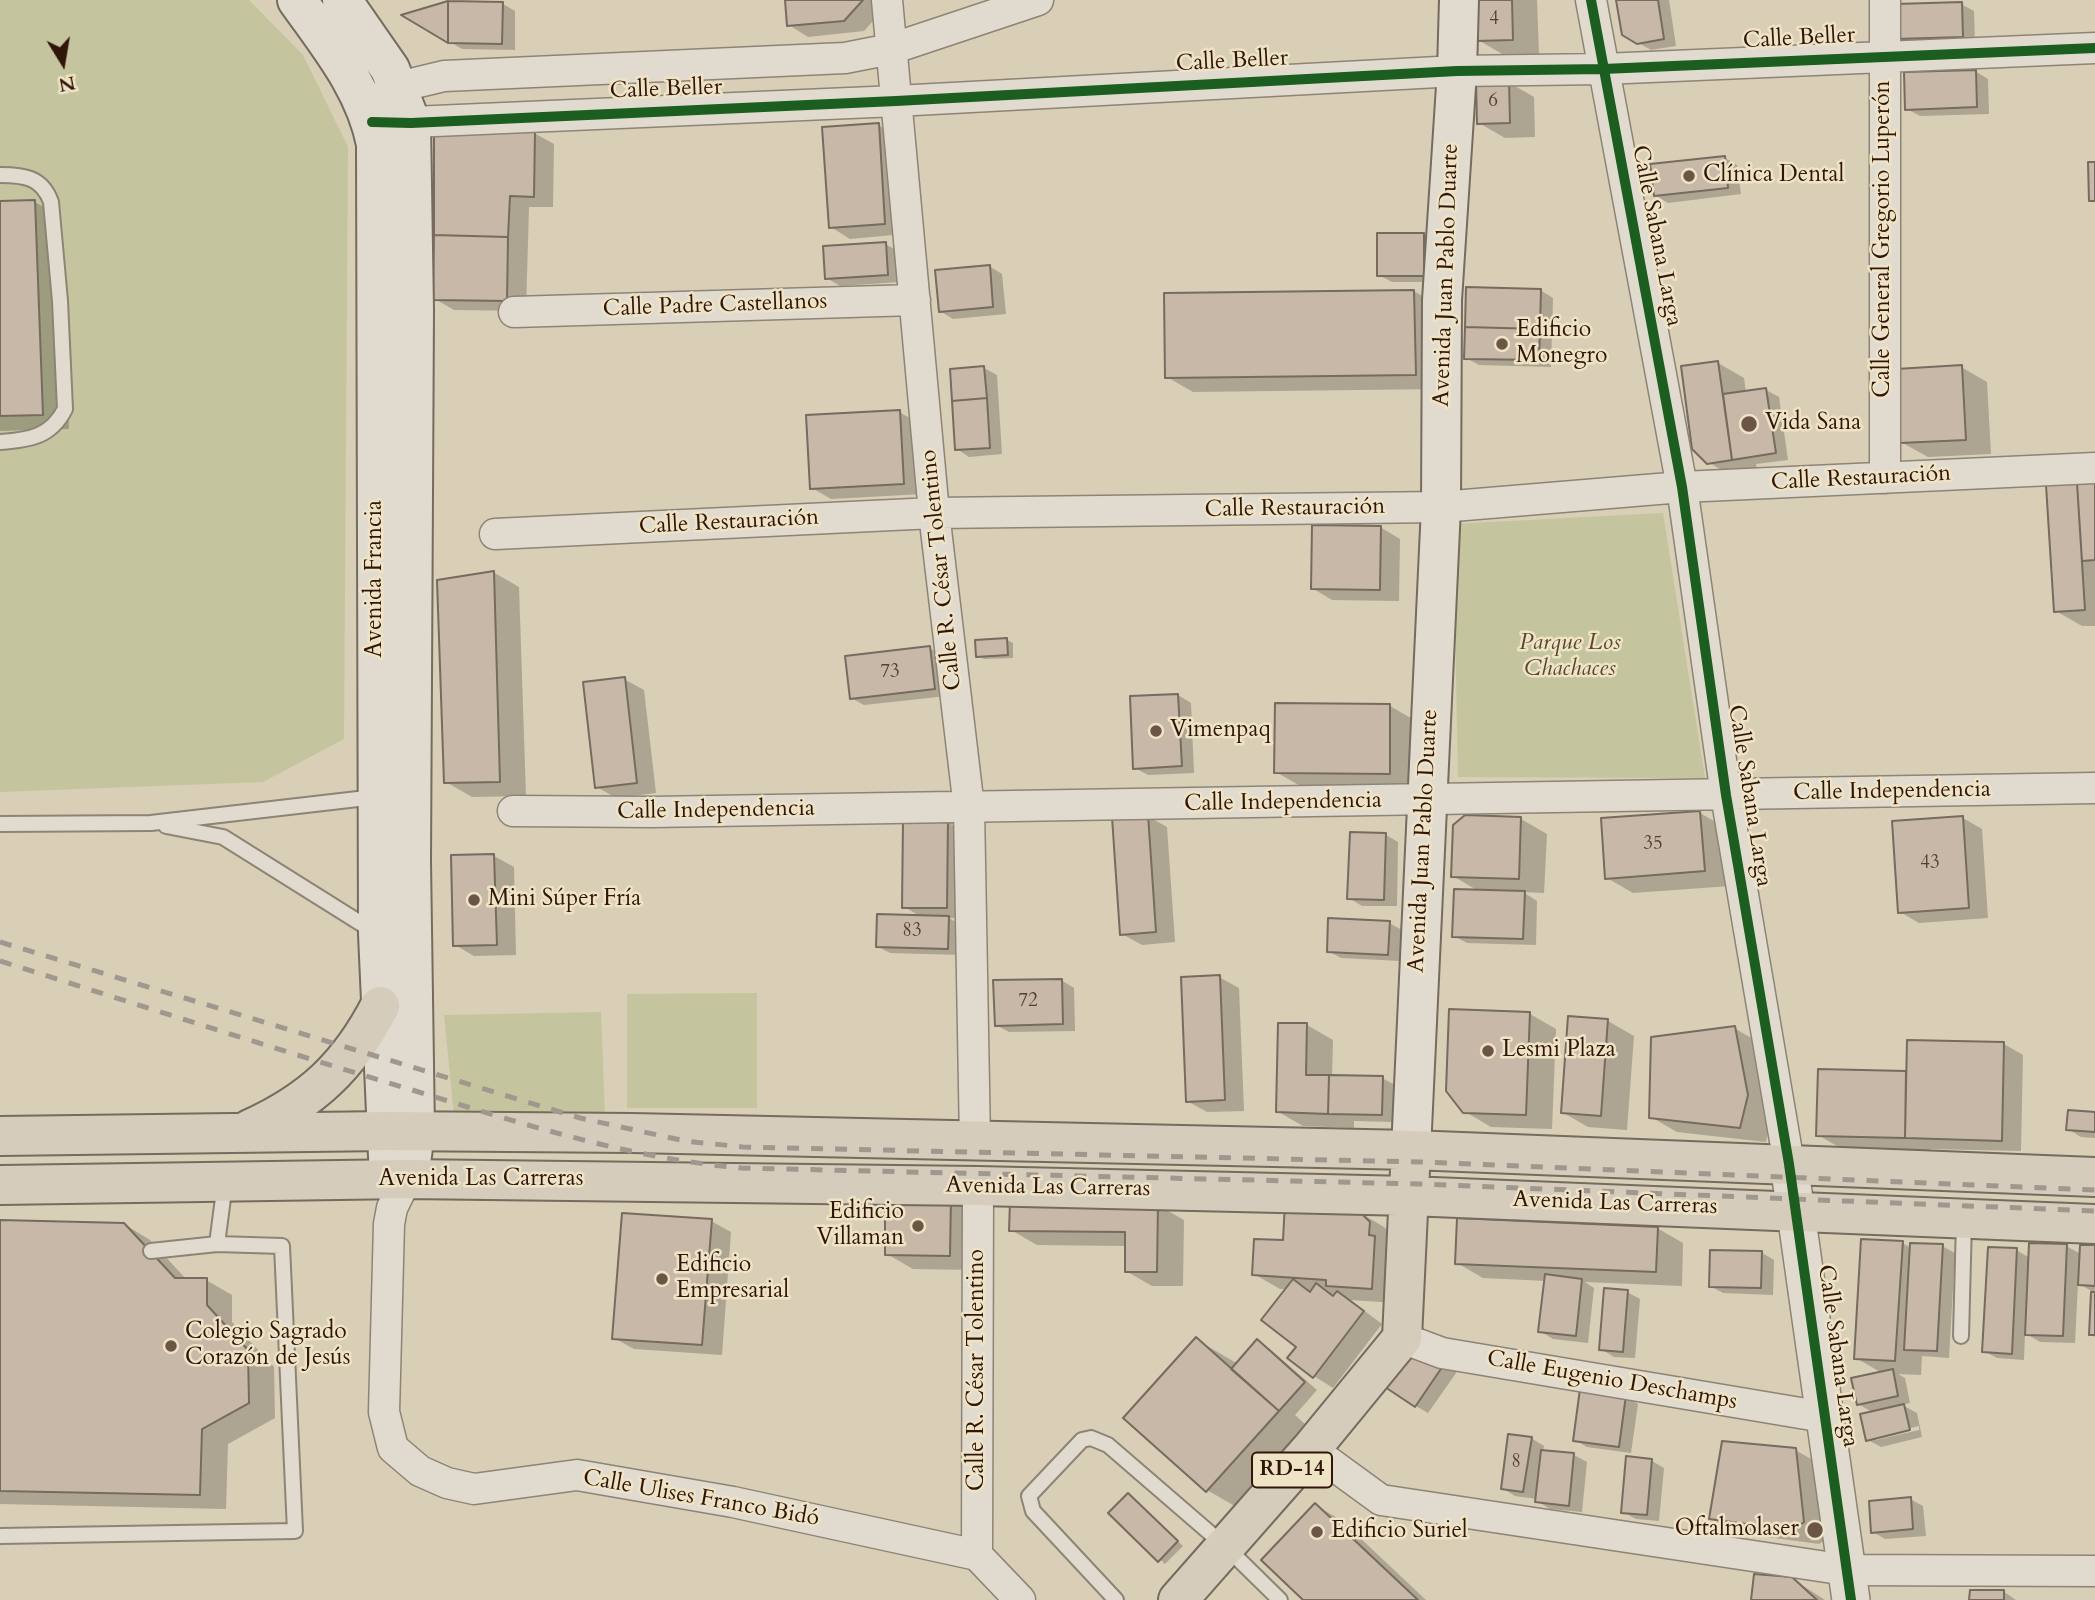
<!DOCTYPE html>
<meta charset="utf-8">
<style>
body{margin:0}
#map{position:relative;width:2095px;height:1600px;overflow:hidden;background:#d9ceb6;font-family:Cardo,serif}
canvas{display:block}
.north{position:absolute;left:28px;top:28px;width:70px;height:70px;-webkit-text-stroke:5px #efe3c6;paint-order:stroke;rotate:169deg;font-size:19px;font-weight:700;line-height:28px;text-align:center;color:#301509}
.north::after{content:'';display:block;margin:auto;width:24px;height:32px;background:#301509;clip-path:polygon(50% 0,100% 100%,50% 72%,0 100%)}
</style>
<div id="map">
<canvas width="2095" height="1600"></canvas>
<div class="north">N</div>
</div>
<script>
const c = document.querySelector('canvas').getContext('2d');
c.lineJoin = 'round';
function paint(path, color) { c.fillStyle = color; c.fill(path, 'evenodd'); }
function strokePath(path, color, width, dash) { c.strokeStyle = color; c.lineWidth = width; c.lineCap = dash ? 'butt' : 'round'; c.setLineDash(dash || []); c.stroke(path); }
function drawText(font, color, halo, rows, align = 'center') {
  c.font = font + ' Cardo,serif'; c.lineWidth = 5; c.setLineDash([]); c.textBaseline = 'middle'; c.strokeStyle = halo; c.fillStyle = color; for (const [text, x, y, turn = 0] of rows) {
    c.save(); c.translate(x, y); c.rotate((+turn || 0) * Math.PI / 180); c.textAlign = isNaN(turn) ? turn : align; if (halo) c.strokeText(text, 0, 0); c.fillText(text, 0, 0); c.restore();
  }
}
paint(new Path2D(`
 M0 0H249L303 55 348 147 344 739 263 782 0 792Z
 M1663 513 1705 778 1458 777 1453 524Z
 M757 993V1108H627V994Z
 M601 1012 605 1115 454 1116 444 1015Z`), '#c4c59e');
paint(new Path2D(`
 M787 0H881L882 11 864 31 808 37 789 25Z
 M1477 0H1537L1539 54 1504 55 1478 40Z
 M1618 0H1669L1676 46 1651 50 1623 34Z
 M503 4 515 11V50L462 49 405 15Z
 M1961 4 1974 11 1975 43 1911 45 1898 38Z
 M1975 71 1988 79 1989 114 1920 116 1907 109Z
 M1508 82 1534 97 1535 137 1505 138 1479 123Z
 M878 125 898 136 904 234 850 239 831 227Z
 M534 133 554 144 553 207H529L526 311 454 310 435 299Z
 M1725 158 1737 165 1741 194 1668 203 1655 195Z
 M35 202 61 217 69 429 0 431V203Z
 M1424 235 1437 242 1436 282H1392L1379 275Z
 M885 244 898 251 900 282 840 286 827 278Z
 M989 266 1002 274 1006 314 953 319 940 311Z
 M1540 290 1553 298 1551 367 1479 365 1466 358Z
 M1414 291 1440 307 1441 389 1193 392 1167 377 1166 295Z
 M1718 363 1744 378 1746 393 1766 390 1779 397 1788 460 1756 464 1758 474 1735 478 1708 462Z
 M1961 367 1987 382 1991 454 1928 457 1901 442Z
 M984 368 997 375 1002 454 969 457 957 449Z
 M899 412 919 423 923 494 831 499 812 488Z
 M2095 483V626H2082L2056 611 2048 486Z
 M1380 527 1400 539 1399 601 1332 600 1312 588Z
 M493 572 519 587 526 796 472 797 446 782Z
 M1007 640 1013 643V658L984 659 978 656Z
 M929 648 942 655 947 696 864 705 851 698Z
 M624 679 644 690 656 793 616 798 597 787Z
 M1178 695 1191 703 1194 773 1148 775 1135 768Z
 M1390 706 1416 721 1415 788 1302 787 1276 772Z
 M1700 813 1726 828 1730 886 1633 893 1607 878Z
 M1147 816 1167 827 1175 942 1142 945 1122 934Z
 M1963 818 1982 829 1988 918 1919 923 1900 912Z
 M1521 819 1547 834 1544 893 1523 892 1537 901 1536 945 1467 943 1454 936 1480 892 1453 876Z
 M947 822 967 833 966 918H949L961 925V955L890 953 877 946 922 917 904 907Z
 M1386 835 1398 842 1397 906H1362L1349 898Z
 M494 856 514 867 516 955 474 956 455 945Z
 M1389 923 1402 930 1400 961 1341 958 1328 951Z
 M1219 977 1239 988 1244 1111 1207 1112 1187 1101Z
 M1061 980 1074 988 1075 1031 1009 1032 996 1025Z
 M1530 1014 1556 1029 1552 1129 1491 1127 1464 1111Z
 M1608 1021 1634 1036 1627 1130 1588 1127 1562 1112Z
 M1307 1025 1333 1040 1332 1077 1382 1078 1395 1085 1394 1122 1354 1121V1128L1303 1126 1277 1111Z
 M1734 1028 1760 1043 1773 1110 1766 1142 1677 1132 1651 1117Z
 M2004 1044 2023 1055 2021 1151 1930 1149V1152L1844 1150 1818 1135 1905 1073 1908 1074Z
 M2095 1114V1138L2081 1137 2068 1129Z
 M951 1198 977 1213 976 1270 913 1269 887 1254Z
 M1158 1205 1184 1220 1183 1286H1152L1126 1271 1127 1246 1037 1245 1011 1230Z
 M1357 1211 1384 1227 1395 1238 1397 1303 1350 1300 1382 1324 1333 1388 1314 1376 1298 1346 1287 1289H1280L1254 1274 1284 1242Z
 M711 1221 731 1232 722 1355 634 1349 614 1338Z
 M0 1223 124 1224 150 1240 187 1280H206L232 1295V1322L274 1367 275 1418 228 1444 226 1509 0 1504Z
 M1657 1228 1683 1243 1682 1286 1585 1282 1594 1288 1588 1343 1553 1339 1540 1331 1546 1281 1483 1278 1457 1263Z
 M1902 1243 1911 1248 1942 1246 1955 1253 1949 1358 1922 1356 1921 1375 1898 1374 1905 1378 1910 1403 1902 1405 1917 1413 1922 1437 1881 1447 1868 1440 1874 1413 1858 1404 1882 1373 1856 1358ZM1919 1426V1430L1876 1440V1437Z
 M2066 1246 2081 1254 2095 1247V1337L2091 1334 2093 1292 2078 1283 2075 1343 2040 1342 2025 1333 2024 1360 1997 1358 1984 1351 2016 1250 2030 1258Z
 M1762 1253 1774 1260 1773 1295 1723 1293 1710 1286Z
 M1627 1292 1640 1299 1635 1358 1614 1357 1601 1349Z
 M1197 1340 1238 1364 1257 1342 1270 1349 1317 1390 1295 1415 1316 1434 1245 1512 1207 1490 1126 1418Z
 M1408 1357 1461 1366 1428 1413 1416 1406Z
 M1626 1397 1638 1404 1631 1453 1587 1447 1575 1440Z
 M1531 1438 1544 1446 1543 1452 1574 1455 1587 1462 1582 1512 1550 1509 1537 1501V1499L1515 1496 1502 1488Z
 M1795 1450 1822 1465 1829 1537 1819 1544 1737 1533 1711 1518Z
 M1652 1461 1664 1468 1659 1521 1636 1519 1623 1512Z
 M1128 1495 1183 1546 1165 1564 1110 1513Z
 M1910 1499 1923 1506 1926 1536 1885 1539 1873 1532Z
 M1315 1505 1341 1520 1426 1600H1305Z
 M1791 1578 1825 1600H1753Z
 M2003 1591 2016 1600H1971Z`), '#0003');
const building = new Path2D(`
 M785 0H863L844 21 787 26Z
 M1475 0H1512L1513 40 1476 41Z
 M1616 0H1658L1664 39 1637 44 1622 35Z
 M448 1 503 2 502 44 448 43Z
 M448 1V43L401 15Z
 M1962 2 1963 37 1897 39 1896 4Z
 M1976 70 1977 107 1905 110 1904 72Z
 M1509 80 1510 123 1477 124 1476 82Z
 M879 123 885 224 829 228 822 127Z
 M434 130 535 131 534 197 510 196 508 237 434 235Z
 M1725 156 1728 188 1654 196 1650 164Z
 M2088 162H2095V201H2089Z
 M35 200 43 415 0 416V201Z
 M1377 233H1424V276H1377Z
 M434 235 508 237 507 301 433 300Z
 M886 242 888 275 825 279 823 246Z
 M990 265 993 307 939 312 935 270Z
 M1466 287 1541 289 1540 329 1465 327Z
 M1414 290 1416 375 1165 378 1164 293Z
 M1465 327 1540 329 1539 360 1464 359Z
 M1718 361 1732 460 1707 464 1692 449 1681 366Z
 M1962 365 1966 440 1900 443 1896 369Z
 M984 366 987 398 952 401 950 369Z
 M1766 388 1776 453 1732 460 1723 394Z
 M987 398 990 448 955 450 952 401Z
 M900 410 904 484 810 489 806 415Z
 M2095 481V560L2082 561 2077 483Z
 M2077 483 2085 610 2054 612 2046 485Z
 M1312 525 1381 526 1380 590 1311 589Z
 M494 571 500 782 444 783 437 580Z
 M1007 638 1008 655 976 657 975 640Z
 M930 646 935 689 850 699 845 656Z
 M625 677 637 783 595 788 583 682Z
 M1178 694 1182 766 1133 769 1130 696Z
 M1275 703 1390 704V774L1274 773Z
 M1700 811 1705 871 1605 879 1601 818Z
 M1148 814 1156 932 1120 935 1112 817Z
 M1465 815 1521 817 1519 879 1451 877 1453 825Z
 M1963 816 1969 908 1898 913 1892 821Z
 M903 820H948L947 908H902Z
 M1350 832 1386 833 1384 900 1347 899Z
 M494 854 497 945 453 946 451 855Z
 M1454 889 1525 891 1523 939 1452 937Z
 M877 914 949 916 948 949 876 947Z
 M1328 918 1390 921 1388 955 1327 952Z
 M1220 975 1225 1100 1186 1102 1181 977Z
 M1062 979 1063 1024 995 1026 993 980Z
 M1449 1009 1530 1012 1526 1115 1463 1113 1446 1091Z
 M1568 1016 1608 1019 1601 1116 1561 1113Z
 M1278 1023H1307L1306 1075H1329L1328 1114 1276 1112Z
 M1735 1026 1748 1095 1740 1128 1649 1118 1651 1037Z
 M1907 1040 2004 1042 2002 1141 1905 1138Z
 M1818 1069 1906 1071 1905 1138 1816 1136Z
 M1329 1075 1383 1076 1382 1115 1328 1114Z
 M2068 1110 2095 1112V1132L2066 1130Z
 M885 1195 951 1196 950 1256 885 1255Z
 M1010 1202 1158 1204 1157 1272H1125V1232L1009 1231Z
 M1285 1202 1358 1210 1370 1222 1369 1235 1375 1236 1372 1289 1326 1286V1280L1252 1275 1254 1239 1283 1240Z
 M622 1213 712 1219 702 1345 612 1339Z
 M1457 1218 1658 1227 1656 1272 1455 1264Z
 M0 1220 124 1223 175 1278H207V1305L248 1350 249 1403 202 1429 200 1495 0 1491Z
 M1861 1239 1903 1241 1895 1361 1854 1359Z
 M1910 1243 1943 1244 1937 1351 1904 1350Z
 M2029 1243 2067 1244 2063 1336 2025 1335Z
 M2080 1245H2095V1286L2078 1285Z
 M1988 1247 2017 1248 2012 1354 1982 1352Z
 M1710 1250 1762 1251 1761 1288 1709 1287Z
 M1545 1274 1582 1279 1576 1336 1538 1332Z
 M1293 1279 1310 1292 1316 1283 1333 1296 1337 1291 1364 1311 1313 1378 1287 1358 1296 1347 1261 1320Z
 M1604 1288 1628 1290 1623 1352 1599 1350Z
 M2091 1292H2095V1335H2089Z
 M1196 1337 1279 1411 1206 1492 1123 1418Z
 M1257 1339 1305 1382 1279 1411 1231 1369Z
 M1407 1355 1449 1357 1415 1407 1385 1387Z
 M1893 1369 1898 1396 1857 1405 1851 1378Z
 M1580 1389 1626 1395 1619 1447 1573 1441Z
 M1904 1404 1910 1430 1866 1441 1860 1414Z
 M1508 1434 1532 1437 1523 1492 1501 1489Z
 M1722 1441 1796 1448 1804 1522 1792 1530 1709 1519Z
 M1541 1450 1574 1453 1569 1506 1535 1502Z
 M1626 1456 1652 1459 1647 1515 1621 1513Z
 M1128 1493 1178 1541 1158 1562 1108 1513Z
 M1911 1497 1913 1529 1871 1533 1869 1501Z
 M1315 1503 1418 1600H1303L1261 1560Z
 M1754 1574 1792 1577 1817 1600H1751Z
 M1970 1590H2004V1600H1969Z`);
paint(building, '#c8b8a8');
strokePath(building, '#756b5e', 2);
const service = new Path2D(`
 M0 175C24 175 42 177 51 202L60 301 65 409C51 437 29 440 0 442
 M0 824 151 823 375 797
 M166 826 223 837 373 931
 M151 1251 217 1244 225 1183
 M1961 1336 1964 1221
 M0 1536 295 1531 282 1246 217 1244
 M1116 1600 1033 1511 1029 1496 1082 1440 1091 1438 1108 1445 1225 1546 1280 1600`);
const minor = new Path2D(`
 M887 0 934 513 969 808 975 1142
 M1591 0 1682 487 1726 795 1789 1164
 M380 98 398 87 444 76 845 58 891 49 1038 0
 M389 123 896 101 1457 71 1603 69 2095 48
 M514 312 915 300
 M1885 478V0
 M495 534 934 513 1441 507 1682 487 2095 468
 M513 811 652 812 2095 788
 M406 1179 392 1208 389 1224 384 1412 393 1448 420 1471 447 1483 474 1489 577 1475 733 1502 977 1555 1020 1600
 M1402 1338 1442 1353 1824 1417
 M1311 1449 1381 1500 1846 1570 2095 1571
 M977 1555 978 1186`);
const tertiary = new Path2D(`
 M1789 1164 1851 1600`);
const secondary = new Path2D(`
 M297 0C329 45 365 88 376 144L378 934 389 1179
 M342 0 390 69 411 123 414 310 411 861 415 1132 411 1163
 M1411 1150 1441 507 1442 300 1457 71 1459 0`);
const primary = new Path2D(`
 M250 1129C312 1101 349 1066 380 1006
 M0 1136 387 1131 632 1133 1411 1150 2095 1177
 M0 1185 406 1179 978 1186 1409 1196 2095 1224
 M1178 1600 1311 1449 1402 1338 1410 1170`);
strokePath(service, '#8d8475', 18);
strokePath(minor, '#8d8475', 33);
strokePath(tertiary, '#8d8475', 40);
strokePath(secondary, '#756b5e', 42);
strokePath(primary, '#756b5e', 42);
strokePath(service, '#e1dbcf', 14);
strokePath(minor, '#e1dbcf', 30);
strokePath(tertiary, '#e1dbcf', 37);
strokePath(secondary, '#e1dbcf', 38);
strokePath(primary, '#d5ccbb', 38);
strokePath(new Path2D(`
 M0 942 580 1118 685 1141 743 1147 1420 1162 2095 1190
 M0 961C136 1004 272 1048 409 1089 520 1123 626 1158 742 1168L1420 1184 2095 1211`), '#a0988e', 5, [12, 12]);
strokePath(new Path2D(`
 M1591 0 1682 487 1726 795 1789 1164 1851 1600
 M372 122 411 123 896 101 1457 71 1603 69 2095 48`), '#1b5e20', 10);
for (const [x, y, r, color] of [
 [1689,176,7,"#6b5646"],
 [1502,344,7,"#6b5646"],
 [1749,424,9,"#6b5646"],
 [1156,731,7,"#6b5646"],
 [474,900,7,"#6b5646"],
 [1488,1051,7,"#6b5646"],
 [918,1226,7,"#6b5646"],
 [662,1279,7,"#6b5646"],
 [171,1346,7,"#6b5646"],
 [1815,1530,9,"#6b5646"],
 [1317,1532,7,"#6b5646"]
]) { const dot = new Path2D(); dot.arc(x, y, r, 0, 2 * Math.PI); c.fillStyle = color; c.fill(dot); strokePath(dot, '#efe3c6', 2.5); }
drawText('19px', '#573e32', null, [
 ["4",1494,20],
 ["6",1493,102],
 ["73",890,673],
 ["35",1653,845],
 ["43",1930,864],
 ["83",912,932],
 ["72",1028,1002],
 ["8",1516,1463]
]);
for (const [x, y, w] of [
 [1292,1470,80]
]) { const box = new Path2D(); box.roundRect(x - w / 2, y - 17.5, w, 35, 5); c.fillStyle = '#efe3c6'; c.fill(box); strokePath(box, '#301509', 2); }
drawText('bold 21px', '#301509', null, [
 ["RD-14",1292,1470]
]);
drawText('23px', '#301509', '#efe3c6', [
 ["Calle Beller",1799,39,-3],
 ["Calle Beller",1232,62,-3],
 ["Calle Beller",666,90,-2],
 ["Calle Sabana Larga",1656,236,79],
 ["Calle General Gregorio Luperón",1884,239,-90],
 ["Avenida Juan Pablo Duarte",1447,275,-88],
 ["Calle Padre Castellanos",715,306,-2],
 ["Calle Restauración",1861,479,-3],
 ["Calle Restauración",1295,509,-1],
 ["Calle Restauración",729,523,-3],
 ["Calle R. César Tolentino",942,570,-96],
 ["Avenida Francia",376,579,-90],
 ["Calle Independencia",1892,792,-1],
 ["Calle Sabana Larga",1749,796,81],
 ["Calle Independencia",1283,803,-1],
 ["Calle Independencia",716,811,-1],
 ["Avenida Juan Pablo Duarte",1424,841,-87],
 ["Avenida Las Carreras",481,1180],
 ["Avenida Las Carreras",1048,1188,1],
 ["Avenida Las Carreras",1615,1204,2],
 ["Calle Sabana Larga",1837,1356,82],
 ["Calle R. César Tolentino",978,1370,-90],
 ["Calle Eugenio Deschamps",1612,1381,10],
 ["Calle Ulises Franco Bidó",701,1499,10]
]);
drawText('23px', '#301509', '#efe3c6', [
 ["Clínica Dental",1703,176],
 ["Edificio",1516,331],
 ["Monegro",1516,357],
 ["Vida Sana",1765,424],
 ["Vimenpaq",1170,731],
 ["Mini Súper Fría",488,900],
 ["Lesmi Plaza",1502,1051],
 ["Edificio",904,1213,"right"],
 ["Villaman",904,1239,"right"],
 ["Edificio",676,1266],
 ["Empresarial",676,1292],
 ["Colegio Sagrado",185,1333],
 ["Corazón de Jesús",185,1359],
 ["Oftalmolaser",1799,1530,"right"],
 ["Edificio Suriel",1331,1532]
], 'left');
drawText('italic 23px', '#574730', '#efe3c6', [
 ["Parque Los",1570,644],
 ["Chachaces",1570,670]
]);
</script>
